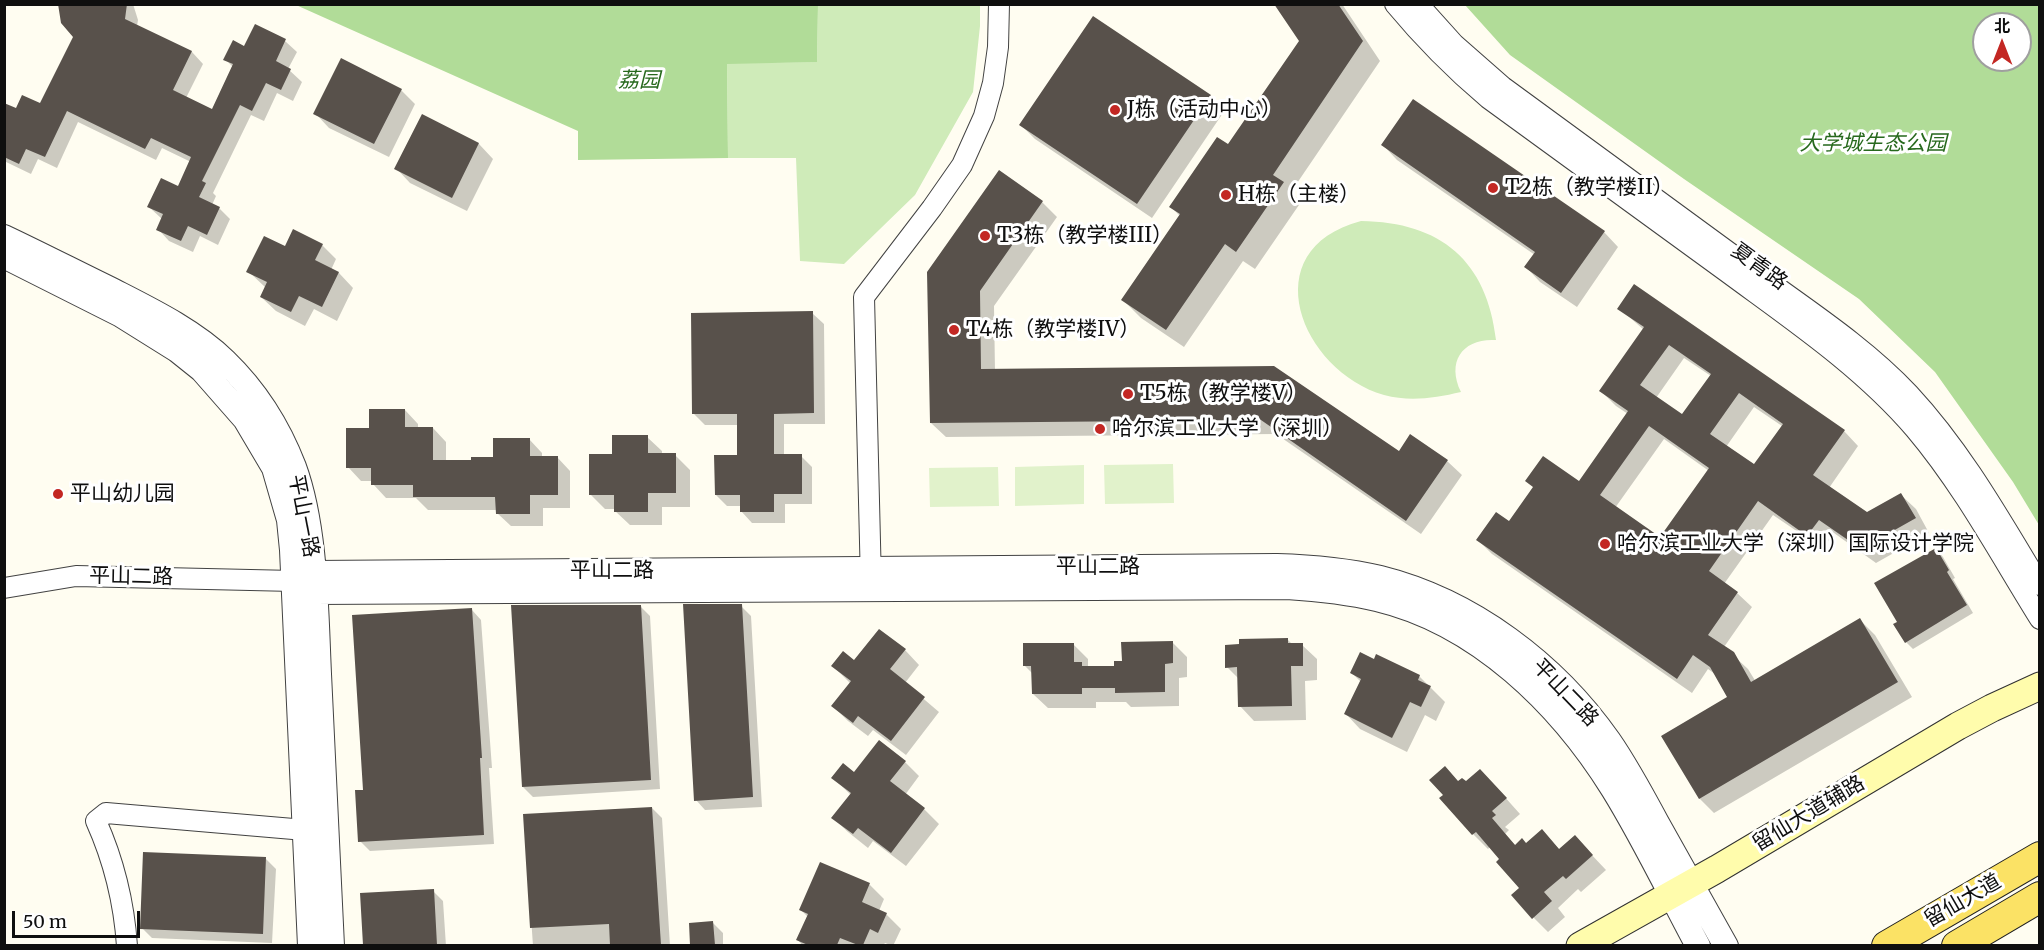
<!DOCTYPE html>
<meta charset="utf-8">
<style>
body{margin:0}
#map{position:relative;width:2044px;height:950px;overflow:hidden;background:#fffdf1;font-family:Merriweather,"Noto Sans SC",serif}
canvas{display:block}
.frame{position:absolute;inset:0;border:6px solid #0f0f0f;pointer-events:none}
.north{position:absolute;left:1972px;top:12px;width:60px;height:60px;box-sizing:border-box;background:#fff;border:2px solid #9f9f9f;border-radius:50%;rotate:0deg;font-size:16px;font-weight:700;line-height:24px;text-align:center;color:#0f0f0f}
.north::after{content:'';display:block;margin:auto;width:21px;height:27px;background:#c32723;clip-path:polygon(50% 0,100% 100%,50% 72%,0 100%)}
.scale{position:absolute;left:12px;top:911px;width:128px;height:27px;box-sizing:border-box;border:3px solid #0f0f0f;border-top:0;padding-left:8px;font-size:18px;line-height:21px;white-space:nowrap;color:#0f0f0f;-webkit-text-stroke:4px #fff;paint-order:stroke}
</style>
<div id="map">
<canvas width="2044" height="950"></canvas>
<div class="frame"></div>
<div class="north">北</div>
<div class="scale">50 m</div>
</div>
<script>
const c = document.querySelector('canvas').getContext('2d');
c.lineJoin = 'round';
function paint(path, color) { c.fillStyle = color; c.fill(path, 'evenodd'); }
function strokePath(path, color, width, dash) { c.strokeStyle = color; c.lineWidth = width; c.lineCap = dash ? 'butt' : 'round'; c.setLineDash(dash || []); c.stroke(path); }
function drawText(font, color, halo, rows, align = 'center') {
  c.font = font + ' Merriweather,"Noto Sans SC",serif'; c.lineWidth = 6; c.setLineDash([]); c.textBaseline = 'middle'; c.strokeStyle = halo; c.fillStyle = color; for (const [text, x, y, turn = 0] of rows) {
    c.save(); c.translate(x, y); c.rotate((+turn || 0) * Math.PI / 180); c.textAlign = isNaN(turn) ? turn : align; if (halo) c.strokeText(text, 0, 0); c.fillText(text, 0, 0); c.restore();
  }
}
paint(new Path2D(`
 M818 5H980V26L973 92 915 195 844 264 800 261 796 158H728L727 63 817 62Z
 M1361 221C1441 222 1487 261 1496 340 1463 338 1446 361 1461 392 1435 398 1410 402 1384 395 1301 371 1252 250 1361 221Z`), '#cfebb9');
paint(new Path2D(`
 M296 5H818L817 62 727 64 728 158 578 160V131Z
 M1465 5H2039V525L2013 482 1935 372 1859 299 1684 179 1510 55ZM1984 24H2020V60H1984Z`), '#b1dc98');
paint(new Path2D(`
 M1173 464 1174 503 1105 504 1104 465Z
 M1084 465V504L1015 506V467Z
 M998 467 999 506 930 507 929 468Z`), '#e1f2cb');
paint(new Path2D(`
 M60 4H133L138 20 137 26 192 52 203 64 186 98 212 111 234 68 225 59 245 48 256 26 285 41 297 52 288 69 302 82 293 101 277 93 264 121 251 115 213 193 216 196 212 205 219 208 230 219 218 245 200 236 193 252 169 241 158 229 162 219 149 207 179 188 191 162 162 148 156 160 78 122 57 168 38 159 31 174 4 161V104L17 110 40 105 74 37Z
 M1276 4H1342L1380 61 1291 192 1301 202 1255 269 1243 261 1184 347 1141 318 1123 300 1180 216 1171 207 1228 146 1301 41Z
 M401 90 415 104 389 157 329 128 315 113Z
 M1210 96 1225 110 1152 218 1035 139 1021 125Z
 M422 116 479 144 493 159 467 211 410 183 396 168Z
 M1383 145 1604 232 1618 247 1577 307 1540 282 1526 267 1535 255 1397 160Z
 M1000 172 1042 202 1057 217 994 306 995 371 1274 368 1399 453 1411 436 1447 461 1462 475 1421 534 1276 434 946 437 931 423Z
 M322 245 336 259 331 270 339 273 353 288 337 321 314 309 305 326 276 311 261 297 266 288 248 271 285 248Z
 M1619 308 1844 431 1858 446 1829 488 1867 514 1901 495 1916 509 1929 533 1876 563 1834 533 1823 549 1773 515 1724 584 1737 593 1752 607 1724 647 1748 669 1756 682 1860 620 1875 635 1912 697 1714 813 1700 799 1663 736 1729 697 1715 674 1708 669 1692 693 1492 554 1478 540 1580 483 1628 414 1616 406 1601 391 1644 330ZM1684 358 1711 376 1682 416 1656 398ZM1754 407 1782 426 1754 466 1726 447ZM1664 439 1709 471 1661 540 1615 508Z
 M812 313 824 324 825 424H784V456H801L812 467V504H785V523H752L741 511V506H727L716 495 739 456V425H705L694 414Z
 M405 410 418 424V428H433L446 442V462L495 458 529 439 542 453V457H557L570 471V508H543V526H511L497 513V510H428L416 498H386L373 484V481H361L348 467 371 429Z
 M647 437 662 451V455H675L690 470V507H662V525H630L615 511V509H605L590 494 613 456Z
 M1936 549 1943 557 1955 578 1953 579 1973 613 1913 649 1906 642 1899 622Z
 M640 606 650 616 660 789 533 797 523 787Z
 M741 606 751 616 762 807 705 810 696 800Z
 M472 610 481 620 492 768H489L494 844 370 851 360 841 365 791Z
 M1288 640 1293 645H1302L1317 659V680L1305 681 1306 720 1254 721 1240 706 1239 679 1227 667Z
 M1172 642 1187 657V677L1179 678V706L1131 707 1126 702H1096V708H1048L1033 694V674L1024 665 1073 644 1088 659V668L1116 667Z
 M905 650 919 665 905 683 939 712 906 755 873 730 868 736 848 721 833 706 851 684 833 666Z
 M1352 673 1419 676 1445 702 1436 721 1425 715 1407 752 1360 729 1346 714 1361 682Z
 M905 762 919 776 905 795 924 809 939 824 906 866 873 841 868 848 848 832 833 818 851 795 833 778Z
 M1459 782 1494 785 1520 814 1505 827 1509 830 1505 834 1516 846 1526 845 1542 831 1560 850 1589 852 1606 870 1581 892 1578 889 1558 908 1565 917 1548 932 1534 918 1521 888 1501 859 1490 847 1488 849 1473 834 1441 798Z
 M652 808 662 818 670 946H533L524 816Z
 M266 859 276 869 272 943 152 938 142 928Z
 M821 864 870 885 884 899 879 911 886 914 901 929 893 946 885 943 883 946H803L798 940 808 917 801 910Z
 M433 891 443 901 446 946H365L362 895Z
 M713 923 723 933V946H692L690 924Z`), '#0003');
paint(new Path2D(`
 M58 4H127L125 19 192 51 173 90 212 109 233 64 223 60 233 40 244 46 255 24 286 39 276 61 291 69 281 90 266 83 252 111 240 105 202 181 206 183 199 197 220 207 207 235 188 226 181 241 156 230 163 214 147 207 161 178 178 186 191 157 151 138 145 149 67 111 45 157 26 149 19 164 4 157V103L16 108 22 95 40 103 73 37 61 23Z
 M1274 4H1338L1363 41 1273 175 1284 182 1236 252 1225 244 1166 330 1121 300 1180 214 1169 207 1217 137 1228 144 1299 41Z
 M1093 16 1211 95 1137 204 1019 125Z
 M341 58 402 89 374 144 313 114Z
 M1413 99 1605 231 1561 293 1524 267 1535 252 1381 145Z
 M422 114 479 143 452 198 394 169Z
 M999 170 1043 201 980 291 981 369 1274 366 1399 451 1410 434 1448 460 1406 521 1261 420 930 423 927 272Z
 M293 229 323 244 315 260 339 272 322 307 299 296 291 312 260 297 267 282 246 272 264 236 285 246Z
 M1634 284 1845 430 1813 475 1867 512 1901 493 1916 518 1861 549 1819 520 1807 536 1758 501 1709 571 1738 592 1708 635 1734 652 1751 682 1860 618 1898 682 1699 799 1661 736 1727 697 1710 667 1693 655 1677 679 1476 540 1496 512 1509 521 1533 487 1525 481 1543 456 1579 481 1628 411 1599 391 1644 327 1617 309ZM1669 345 1711 374 1682 414 1640 385ZM1739 393 1783 424 1754 464 1710 434ZM1649 426 1709 468 1660 537 1600 495Z
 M813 311 814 413 774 414V454H802V494H774V512H740V495H715L714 455H737V414H692L691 313Z
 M369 409H405V427H433V460H471V457H493V438H530V456H558V495H530V514H496L495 497H413V485H371V468H346V428H369Z
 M612 435H648V453H676V493H648V512H614V495H589V454H612Z
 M1936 548 1949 570 1947 572 1967 605 1905 643 1893 624 1897 622 1874 583Z
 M683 604H742L753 797 694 801Z
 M511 605H641L651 780 522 787Z
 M472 608 482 758H480L484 835 358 842 355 790H363L352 615Z
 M879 629 906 649 890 669 925 697 891 741 858 716 853 723 831 706 851 681 831 666 843 651 854 660Z
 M1288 638V643H1303V666H1291L1292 706 1238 707 1237 667 1225 668V645L1239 644V639Z
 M1173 641V663L1165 664V692L1115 693V688H1082V694H1032L1031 666H1023V643H1074V662H1082V666H1114V661H1122L1121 642Z
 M1360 652 1374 659 1376 654 1420 675 1418 680 1431 686 1421 707 1410 702 1392 738 1344 714 1361 679 1350 673Z
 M879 740 906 761 890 781 925 808 891 853 858 828 853 834 831 818 851 793 831 778 843 763 854 772Z
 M1445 766 1458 781 1462 778 1466 781 1480 769 1507 798 1492 811 1496 815 1492 818 1515 845 1522 838 1526 843 1542 829 1559 849 1575 835 1593 855 1566 879 1563 876 1544 892 1552 901 1532 919 1511 895 1519 888 1496 862 1499 859 1476 832 1472 835 1439 798 1443 795 1429 780Z
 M652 807 661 945H610L609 924 530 928 523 814Z
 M143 852 266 857 263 934 140 929Z
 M820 862 870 883 862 902 887 913 878 933 870 929 863 945H858L840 938 837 945H808L796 940 808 914 799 910Z
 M434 889 437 945H363L360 893Z
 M713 921 715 945H690L689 923Z`), '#58514b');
const minor = new Path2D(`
 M1395 4C1424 39 1454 69 1488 98 1567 156 1647 214 1727 272 1792 320 1862 367 1915 429 1964 487 2000 555 2040 619
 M1418 4 1454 44 1503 87C1586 148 1669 209 1753 270 1806 309 1864 346 1909 394 1962 451 2000 519 2040 585
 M871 583 864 297 932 208 962 165 984 116 993 83 998 47 999 4
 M4 588 76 576 294 581
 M127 946C124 902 114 861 96 821L106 813 305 830`);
const tertiary = new Path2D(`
 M4 237C40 254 75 272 110 289 149 309 193 330 225 361 255 390 279 428 294 467 316 527 316 609 319 674 323 764 327 855 332 946
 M4 256 121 315 177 350 202 370 245 419 274 468 289 520 292 550 310 946
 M294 581 313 573 1277 566C1312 567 1346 570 1380 578 1472 601 1555 664 1609 741 1627 767 1642 795 1657 823 1680 864 1703 905 1726 946
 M294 581 314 592 1287 587C1318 589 1347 592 1377 599 1478 623 1560 704 1613 789 1644 839 1670 894 1698 946`);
const secondary = new Path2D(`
 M1580 946 1717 869 1958 726 1992 708 2040 686`);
const primary = new Path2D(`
 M1887 946 2040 857
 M1957 946 2040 897`);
strokePath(minor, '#424242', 22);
strokePath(tertiary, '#424242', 26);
strokePath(secondary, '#313131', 29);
strokePath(primary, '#202020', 32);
strokePath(minor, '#fff', 20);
strokePath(tertiary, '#fff', 24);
strokePath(secondary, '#fffcac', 27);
strokePath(primary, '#fbe265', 30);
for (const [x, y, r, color] of [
 [1115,110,6,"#c32723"],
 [1493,188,6,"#c32723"],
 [1226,195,6,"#c32723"],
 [985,236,6,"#c32723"],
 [954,330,6,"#c32723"],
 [1128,394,6,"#c32723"],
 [1100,429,6,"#c32723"],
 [58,494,6,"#c32723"],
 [1605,544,6,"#c32723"]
]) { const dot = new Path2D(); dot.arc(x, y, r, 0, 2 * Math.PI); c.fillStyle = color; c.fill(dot); strokePath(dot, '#fff', 2); }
drawText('italic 21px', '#27691d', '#fff', [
 ["荔园",639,81],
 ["大学城生态公园",1873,144]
]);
drawText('21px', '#0f0f0f', '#fff', [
 ["J栋（活动中心）",1127,110],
 ["T2栋（教学楼II）",1505,188],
 ["H栋（主楼）",1238,195],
 ["T3栋（教学楼III）",997,236],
 ["T4栋（教学楼IV）",966,330],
 ["T5栋（教学楼V）",1140,394],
 ["哈尔滨工业大学（深圳）",1112,429],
 ["平山幼儿园",70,494],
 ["哈尔滨工业大学（深圳）国际设计学院",1617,544]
], 'left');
drawText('21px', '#0f0f0f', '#fff', [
 ["夏青路",1759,267,36],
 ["平山一路",303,516,79],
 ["平山二路",1098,567],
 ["平山二路",612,571],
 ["平山二路",131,577,1],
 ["平山二路",1565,693,46],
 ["留仙大道辅路",1809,814,-31],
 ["留仙大道",1963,901,-30]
]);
</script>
